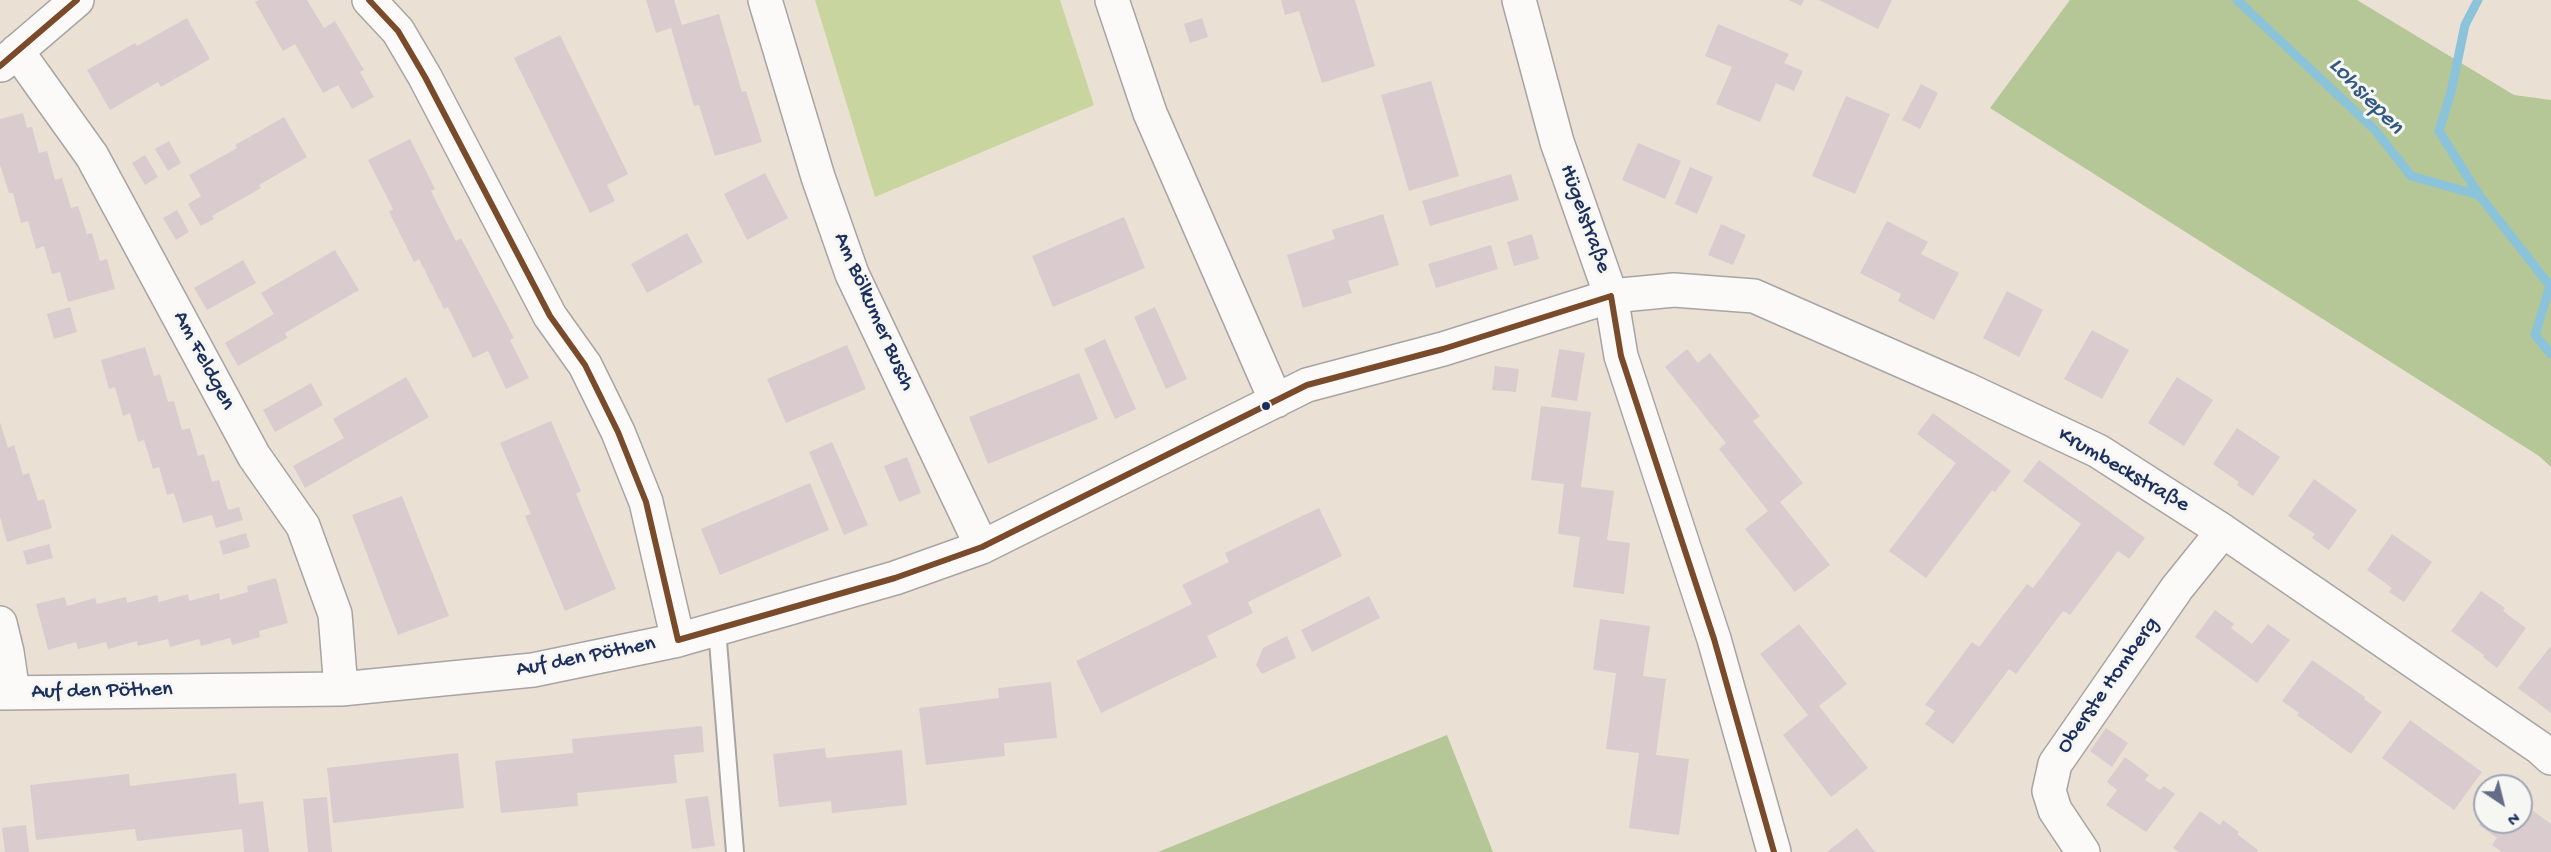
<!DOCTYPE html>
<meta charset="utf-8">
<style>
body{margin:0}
#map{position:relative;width:2551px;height:852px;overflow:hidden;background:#eae1d4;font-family:"Gochi Hand",sans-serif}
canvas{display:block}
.north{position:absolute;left:2473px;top:774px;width:60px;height:60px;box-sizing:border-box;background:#f6f6f2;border:2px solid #9ea6b7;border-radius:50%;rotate:145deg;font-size:16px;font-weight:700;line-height:24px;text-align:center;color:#1b2f5e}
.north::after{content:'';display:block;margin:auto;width:21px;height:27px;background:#636d87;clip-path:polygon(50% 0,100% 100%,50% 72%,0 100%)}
</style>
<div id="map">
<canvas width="2551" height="852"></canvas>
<div class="north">N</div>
</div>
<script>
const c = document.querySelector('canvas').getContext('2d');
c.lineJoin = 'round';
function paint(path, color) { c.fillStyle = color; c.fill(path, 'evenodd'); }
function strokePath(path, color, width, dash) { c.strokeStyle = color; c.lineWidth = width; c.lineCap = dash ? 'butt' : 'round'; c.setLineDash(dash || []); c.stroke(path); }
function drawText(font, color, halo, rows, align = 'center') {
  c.font = font + ' "Gochi Hand",sans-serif'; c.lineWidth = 6; c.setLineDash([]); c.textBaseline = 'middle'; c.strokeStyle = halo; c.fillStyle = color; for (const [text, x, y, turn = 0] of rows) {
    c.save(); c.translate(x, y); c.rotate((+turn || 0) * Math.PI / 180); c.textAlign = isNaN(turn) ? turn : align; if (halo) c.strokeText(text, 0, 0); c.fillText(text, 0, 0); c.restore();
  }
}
paint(new Path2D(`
 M815 0H1060L1094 105 875 197Z`), '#c8d59f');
paint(new Path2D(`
 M2070 0H2357L2514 95 2551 100V467L2539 456 1990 108Z
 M1447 735 1493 852H1158Z`), '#b5c697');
strokePath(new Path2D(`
 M2237 0 2375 130 2411 176 2479 195 2550 286 2535 335 2551 354
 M2478 0 2465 25 2451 92 2439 131 2479 195`), '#8bc3db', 9);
paint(new Path2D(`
 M259 0H307L324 28 335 21 364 70 360 72 374 97 352 109 338 85 323 93 295 44 283 51 255 2Z
 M646 0H674L682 25 719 14 742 92 746 91 762 142 715 156 699 105 694 106 671 28 656 33Z
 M1281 0H1355L1375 66 1322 83 1299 11 1285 15Z
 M1789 0H1804L1801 6Z
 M1819 0H1892L1878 29Z
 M187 18 210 59 161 87 158 82 110 110 87 70 135 43 137 46Z
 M1202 18 1208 37 1190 43 1184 24Z
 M1718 24 1789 54 1784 63 1803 71 1794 91 1776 83 1760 122 1716 104 1732 67 1705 56Z
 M560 35 628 174 607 185 615 201 590 213 514 58Z
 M1431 81 1459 176 1409 191 1381 95Z
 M1921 84 1938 93 1920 129 1902 120Z
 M1846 96 1890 114 1855 194 1812 176Z
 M23 113 27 128 32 127 39 153 47 151 55 180 62 178 71 208 78 206 87 234 92 233 100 261 107 259 115 289 68 302 60 272 52 274 44 246 36 249 28 221 21 223 13 193H9L0 165V119Z
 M284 117 307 157 259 185 261 188 212 216 214 219 201 226 188 204 201 196 189 175 237 148 235 145Z
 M410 139 435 189 431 191 456 241 461 238 514 338 510 340 529 378 506 389 488 351 473 358 448 307 444 309 419 259 414 262 389 212 393 209 368 160Z
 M169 141 181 163 168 171 155 149Z
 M1638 143 1681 161 1665 199 1622 180Z
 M145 155 158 177 145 185 132 163Z
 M1690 167 1713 177 1697 214 1675 204Z
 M765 173 788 218 747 240 724 194Z
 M1511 174 1519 200 1430 226 1422 201Z
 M177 210 189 232 176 240 163 218Z
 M1383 214 1399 265 1348 281 1352 293 1303 308 1287 255 1335 239 1332 230Z
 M1124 217 1145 268 1053 307 1032 256Z
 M1887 221 1928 242 1921 254 1959 273 1934 320 1898 301 1901 294 1860 273Z
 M1721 224 1746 235 1733 265 1708 255Z
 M687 233 703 262 647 293 631 264Z
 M1532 234 1539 259 1514 266 1507 242Z
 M1491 245 1498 269 1436 288 1428 264Z
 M335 250 359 290 285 333 287 338 238 366 225 343 274 314 261 293Z
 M243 260 256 283 207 310 194 288Z
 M2007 291 2043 310 2019 357 1983 338Z
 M70 307 77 332 54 339 47 314Z
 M1155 307 1187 379 1166 389 1134 317Z
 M2092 330 2129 350 2102 399 2064 379Z
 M1105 339 1136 409 1115 419 1084 349Z
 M847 345 866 389 786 423 767 379Z
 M145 347 154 376 160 374 168 402 174 401 182 430 190 428 198 456 204 454 212 482 219 480 228 510 239 507 243 520 216 528 212 515 183 523 174 493 167 495 159 467 153 469 144 440 138 442 130 413 123 416 115 387 109 389 101 360Z
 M1559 349 1585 353 1577 401 1551 397Z
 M1687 349 1698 363 1710 353 1760 416 1753 421 1803 483 1780 502 1830 565 1795 592 1745 529 1768 511 1719 449 1726 443 1665 367Z
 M1495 366 1519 369 1516 392 1492 390Z
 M1079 373 1098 419 988 464 969 417Z
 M406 377 429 417 305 488 293 466 344 438 333 419Z
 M2177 377 2213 400 2184 446 2148 423Z
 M311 383 323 405 275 432 263 410Z
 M1541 406 1591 412 1581 487 1614 491 1607 540 1630 543 1624 594 1573 587 1580 537 1558 534 1564 484 1531 480Z
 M1933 413 2011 471 1995 492 1992 490 1926 578 1889 551 1956 463 1917 434Z
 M551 421 581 491 576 494 616 589 565 611 525 516 531 514 500 443Z
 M0 422 8 448 14 445 23 475 29 473 38 501 44 499 52 528 7 542 0 517Z
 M2237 428 2280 457 2253 496 2237 485 2239 482 2213 464Z
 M832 442 868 525 844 535 809 452Z
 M907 457 921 493 899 502 884 466Z
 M2039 460 2145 538 2129 559 2118 551 2070 615 2063 611 2016 674 2009 669 1953 744 1925 724 1935 711 1925 705 1972 642 1979 647 2027 584 2033 588 2081 524 2023 481Z
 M2314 479 2357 510 2329 550 2312 538 2315 534 2288 516Z
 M810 483 829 530 720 575 701 529Z
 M402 496 449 616 398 635 352 515Z
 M1319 508 1342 556 1248 602 1253 613 1207 636 1217 657 1101 713 1076 661 1192 604 1182 585 1229 562 1225 553Z
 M246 533 250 547 223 555 219 541Z
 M2392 534 2432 562 2404 602 2389 592 2392 588 2367 570Z
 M49 544 53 558 27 565 23 551Z
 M276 578 288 623 259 631 260 637 232 645 230 638 201 646 199 639 170 647 168 639 138 646 137 641 108 649 106 642 78 649 76 642 48 650 36 604 65 597 67 606 95 598 97 604 126 597 127 603 157 595 159 602 188 594 189 601 219 593 220 600 248 592 247 586Z
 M2481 591 2505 608 2503 611 2526 628 2497 668 2483 657 2484 655 2451 631Z
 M1369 596 1380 618 1312 652 1301 630Z
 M2215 610 2234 624 2231 628 2252 644 2268 624 2290 640 2257 683 2195 637Z
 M1600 619 1650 626 1643 676 1666 679 1656 755 1689 759 1679 835 1629 828 1639 753 1606 749 1616 673 1593 670Z
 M1799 624 1847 684 1819 706 1868 768 1831 797 1783 735 1808 715 1760 654Z
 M1287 636 1296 658 1262 674 1256 665 1263 648Z
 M2550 647 2551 648V713L2518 688Z
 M2312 660 2365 697 2364 699 2382 712 2351 754 2297 715 2299 713 2282 701Z
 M1051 682 1057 738 1004 743 1005 756 926 765 919 708 999 698 998 688Z
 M2410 720 2482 772 2454 810 2382 758Z
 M702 726 704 752 674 755 677 783 577 793 578 806 501 813 495 761 573 753 572 739Z
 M2106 728 2128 743 2112 767 2090 751Z
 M825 748 826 758 902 750 907 805 832 813 831 801 779 807 773 754Z
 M458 753 464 808 333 823 327 768Z
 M2125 757 2149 775 2145 780 2160 790 2164 786 2175 794 2146 832 2106 805 2117 790 2107 782Z
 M236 773 239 804 263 801 269 852H244L242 829 137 841 135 829 36 840 30 785 129 774 130 786Z
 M708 796 715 846 692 849 685 799Z
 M327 797 332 852H308L303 799Z
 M2521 802 2551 824V852H2502L2492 845 2497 838 2479 825 2485 816V822H2521Z
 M2200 811 2220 825 2223 820 2239 832 2237 834 2258 850 2257 852H2179L2173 848Z
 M26 825 29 852H5L2 828Z
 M1857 828 1875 852H1827Z`), '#dacbce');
const service = new Path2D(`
 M717 629 735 852`);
const minor = new Path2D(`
 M369 0 398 31 425 77 550 316 585 365 618 432 646 502 678 640
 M765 0 818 177 852 274 982 547
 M1112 0 1150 113 1276 401
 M1519 0 1557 142 1611 296 1621 356 1714 639 1774 852
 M17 51 92 156 254 456 303 526 335 614 341 689
 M1 65 77 0
 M0 623 7 652 13 693
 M0 693 341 689 533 670 678 640 895 578 982 547 1307 385 1443 349 1611 296 1674 290 1754 296 1966 389 2098 451 2223 531 2540 748 2551 758
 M2083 852 2055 810 2049 791 2055 764 2177 588 2223 531`);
strokePath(service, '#a7a4a3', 20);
strokePath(minor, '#a7a4a3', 36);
strokePath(service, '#fcfaf9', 16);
strokePath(minor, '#fcfaf9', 33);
strokePath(new Path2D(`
 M369 0 398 31 425 77 550 316 585 365 618 432 646 502 678 640
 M0 66 77 0
 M1611 296 1621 356 1714 639 1774 852
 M678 640 895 578 982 547 1307 385 1443 349 1611 296`), '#7a4b2a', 6);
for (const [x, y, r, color] of [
 [1266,406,5,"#1b2f5e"]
]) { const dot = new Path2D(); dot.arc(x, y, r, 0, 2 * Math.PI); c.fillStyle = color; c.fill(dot); strokePath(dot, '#f6f6f2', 2); }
drawText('22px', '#1b2f5e', '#f6f6f2', [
 ["Hügelstraße",1584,219,70],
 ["Am Bölkumer Busch",873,312,66],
 ["Am Feldgen",203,361,62],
 ["Krumbeckstraße",2123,471,30],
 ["Auf den Pöthen",586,658,-11],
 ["Oberste Homberg",2109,686,-55],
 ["Auf den Pöthen",102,692,-1]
]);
drawText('italic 24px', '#305884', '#f6f6f2', [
 ["Lohsiepen",2365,97,46]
]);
</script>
